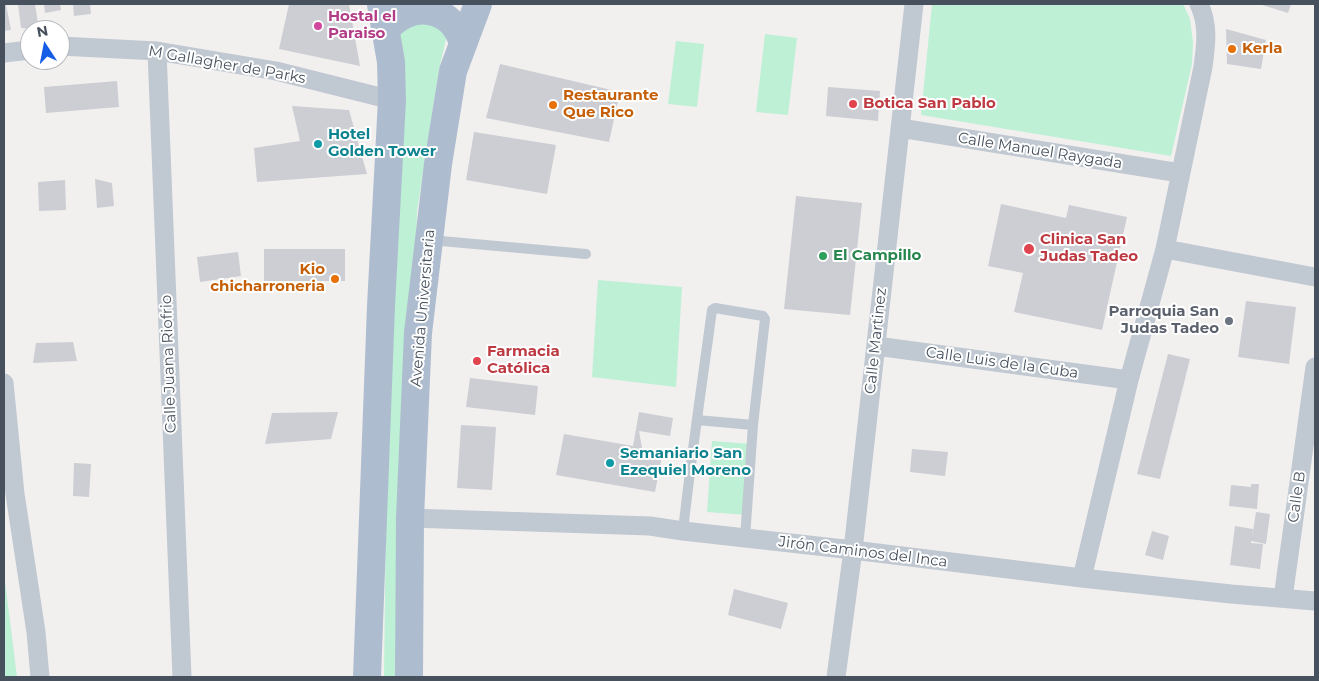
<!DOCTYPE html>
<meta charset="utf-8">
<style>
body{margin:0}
#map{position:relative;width:1319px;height:681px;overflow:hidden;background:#f2efef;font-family:Montserrat,sans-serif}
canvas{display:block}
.frame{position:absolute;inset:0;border:5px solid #47515d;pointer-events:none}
.north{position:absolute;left:20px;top:20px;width:50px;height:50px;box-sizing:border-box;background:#fff;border:1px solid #b5b9be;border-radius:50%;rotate:349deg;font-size:14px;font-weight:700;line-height:20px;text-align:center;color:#47515d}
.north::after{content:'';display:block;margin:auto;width:18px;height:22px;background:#155de6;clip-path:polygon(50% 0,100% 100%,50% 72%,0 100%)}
</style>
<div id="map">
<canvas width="1319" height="681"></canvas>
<div class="frame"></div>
<div class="north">N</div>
</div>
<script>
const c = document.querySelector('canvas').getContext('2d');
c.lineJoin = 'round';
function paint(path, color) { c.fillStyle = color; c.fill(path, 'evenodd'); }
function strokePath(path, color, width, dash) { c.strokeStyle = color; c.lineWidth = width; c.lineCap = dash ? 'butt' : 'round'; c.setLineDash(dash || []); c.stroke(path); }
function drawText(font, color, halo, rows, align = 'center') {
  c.font = font + ' Montserrat,sans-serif'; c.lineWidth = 4; c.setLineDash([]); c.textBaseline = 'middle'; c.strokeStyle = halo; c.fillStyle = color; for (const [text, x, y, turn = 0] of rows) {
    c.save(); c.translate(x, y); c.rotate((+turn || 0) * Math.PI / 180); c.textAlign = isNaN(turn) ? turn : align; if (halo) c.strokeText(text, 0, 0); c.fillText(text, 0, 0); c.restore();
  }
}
paint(new Path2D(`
 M932 4H1183L1190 19 1193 42 1192 64 1171 156 921 115Z
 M428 19 447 35 439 69 417 211 406 677H384L388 358 400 33 402 26Z
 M765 34 797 38 788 115 756 112Z
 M676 41 704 44 697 107 668 104Z
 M598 280 682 287 676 387 592 377Z
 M712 441 752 444 747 515 707 512Z
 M4 573 17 677H4Z`), '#bdf0d5');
paint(new Path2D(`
 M4 4H6L11 30 4 31Z
 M18 4H35L39 30 21 28Z
 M44 4H60L61 10 45 13Z
 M73 4H90L91 14 74 16Z
 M289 4H349L360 66 279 49Z
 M1259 4H1291L1288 13Z
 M1226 29 1266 40 1261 69 1227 64Z
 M500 64 620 92 609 142 486 118Z
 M117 81 119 107 46 113 44 87Z
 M828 87 880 91 878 121 826 116Z
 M292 106 349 110 367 174 257 182 254 148 300 141Z
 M474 132 556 145 547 194 466 180Z
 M95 179 112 183 114 206 97 208Z
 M65 180 66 210 39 211 38 182Z
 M796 196 862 203 850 315 784 309Z
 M1001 204 1066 218 1069 205 1127 217 1102 330 1014 312 1023 273 988 266Z
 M264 249H345V281H264Z
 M238 252 241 276 200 282 197 257Z
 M1246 301 1296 307 1289 364 1238 357Z
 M73 342 77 361 33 363 36 343Z
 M1168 354 1190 359 1160 479 1137 474Z
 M470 378 538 386 535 415 466 407Z
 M338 412 331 439 265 444 272 413Z
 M639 412 673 418 670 436 639 431 642 448 663 451 655 492 556 475 564 434 633 446Z
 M461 425 496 427 492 490 457 488Z
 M912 449 948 452 945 476 910 472Z
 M74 463 91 464 89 497 73 496Z
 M1251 484H1259L1257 509 1229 506 1231 485 1251 487Z
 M1256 512 1270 514 1266 544 1251 541V543L1263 544 1260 569 1230 565 1235 526 1253 529 1252 538Z
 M1152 531 1169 536 1163 560 1145 555Z
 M734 589 788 603 781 629 728 615Z`), '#ccced4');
strokePath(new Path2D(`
 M430 240 586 254
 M683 531C691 457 702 384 712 310L715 308 763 316 765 319 753 425 697 420
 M745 538 753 425`), '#c0c8d1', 10);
strokePath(new Path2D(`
 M60 46 157 51 276 71 392 100
 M157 51 182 677
 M4 53 30 50
 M900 128 1180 173
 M1165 249 1315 277
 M876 346 1129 380
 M4 383 15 494 36 632 40 677
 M410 518 650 526 683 531 853 550 1082 578 1231 594 1315 601
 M1082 578 1129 380 1165 249 1203 67C1206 45 1209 25 1199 4
 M1283 598 1315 367
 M836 677 853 550 914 4`), '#c0c8d1', 19);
strokePath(new Path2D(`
 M386 30C409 0 453 5 463 44
 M367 677 381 306 392 100 391 62 381 4
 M409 677 410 518 418 333 438 164 453 71 478 4`), '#aebccf', 28);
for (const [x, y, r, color] of [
 [318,26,5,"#d1479c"],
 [1232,49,5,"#e8710a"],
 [853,104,5,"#e0444e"],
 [553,105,5,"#e8710a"],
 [318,144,5,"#0f9aa8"],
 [1029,249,6,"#e0444e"],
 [823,256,5,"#2e9e5b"],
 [335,279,5,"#e8710a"],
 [1229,321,5,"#6b7280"],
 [477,361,5,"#e0444e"],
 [610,463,5,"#0f9aa8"]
]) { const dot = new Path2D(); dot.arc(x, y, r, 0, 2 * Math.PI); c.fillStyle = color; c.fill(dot); strokePath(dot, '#fff', 2); }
drawText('bold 15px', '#b23c85', '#fff', [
 ["Hostal el",328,17],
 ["Paraiso",328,34]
], 'left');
drawText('bold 15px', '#c56008', '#fff', [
 ["Kerla",1242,49],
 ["Restaurante",563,96],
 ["Que Rico",563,113],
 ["Kio",325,270,"right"],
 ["chicharroneria",325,287,"right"]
], 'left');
drawText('15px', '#47515d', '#fff', [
 ["M Gallagher de Parks",227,65,10],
 ["Calle Manuel Raygada",1040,151,9],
 ["Avenida Universitaria",423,308,-85],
 ["Calle Martinez",876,341,-84],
 ["Calle Luis de la Cuba",1002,363,8],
 ["Calle Juana Riofrio",169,364,-92],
 ["Calle B",1297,497,-82],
 ["Jirón Caminos del Inca",863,552,7]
]);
drawText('bold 15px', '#be3a42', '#fff', [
 ["Botica San Pablo",863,104],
 ["Clinica San",1040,240],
 ["Judas Tadeo",1040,257],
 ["Farmacia",487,352],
 ["Católica",487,369]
], 'left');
drawText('bold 15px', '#0d838f', '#fff', [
 ["Hotel",328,135],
 ["Golden Tower",328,152],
 ["Semaniario San",620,454],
 ["Ezequiel Moreno",620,471]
], 'left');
drawText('bold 15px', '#27864d', '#fff', [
 ["El Campillo",833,256]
], 'left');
drawText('bold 15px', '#5b616d', '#fff', [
 ["Parroquia San",1219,312],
 ["Judas Tadeo",1219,329]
], 'right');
</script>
